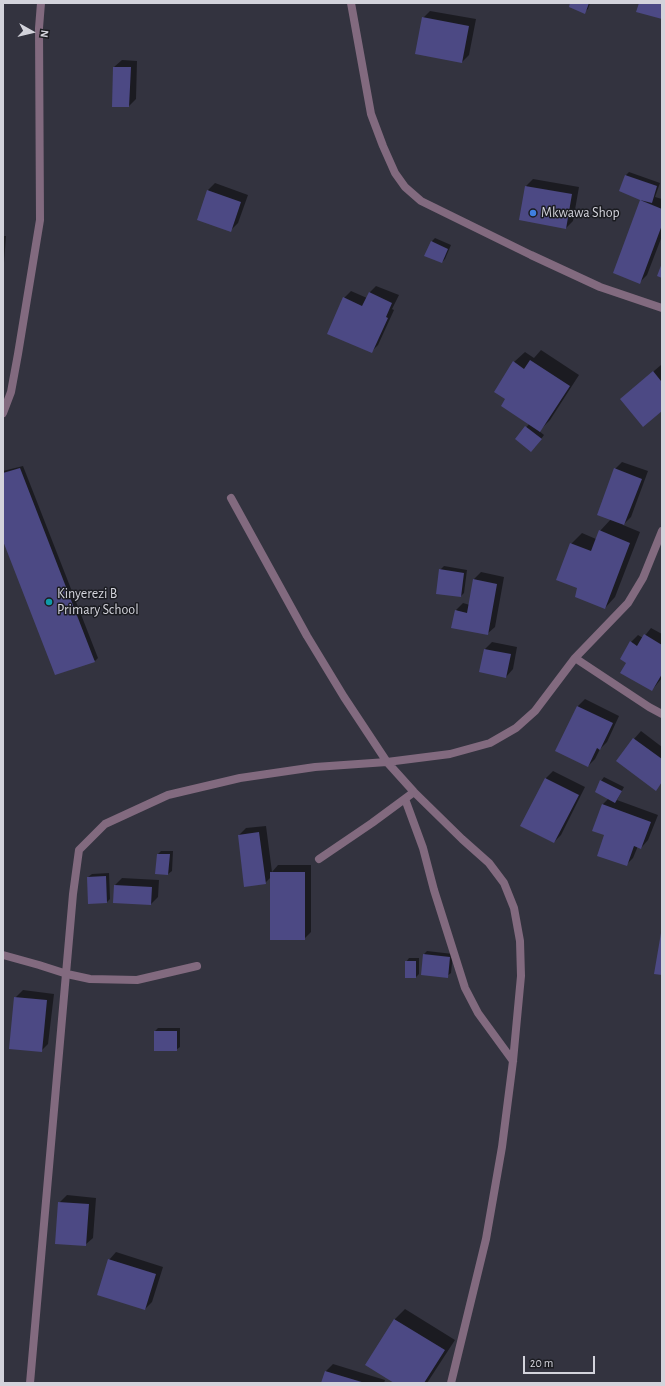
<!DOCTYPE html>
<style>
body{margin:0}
#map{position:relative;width:665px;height:1386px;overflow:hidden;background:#33333f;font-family:"Alegreya Sans",sans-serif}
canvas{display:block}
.frame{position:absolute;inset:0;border:4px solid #d3d3db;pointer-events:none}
.north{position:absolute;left:12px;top:12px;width:40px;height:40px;-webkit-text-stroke:3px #1b1c21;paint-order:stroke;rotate:98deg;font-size:11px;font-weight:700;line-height:16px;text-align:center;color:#d3d3db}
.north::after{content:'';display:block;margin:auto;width:14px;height:18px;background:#d3d3db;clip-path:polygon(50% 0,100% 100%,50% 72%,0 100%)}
.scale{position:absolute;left:523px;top:1356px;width:72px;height:18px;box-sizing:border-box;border:2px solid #d3d3db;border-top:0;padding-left:5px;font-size:12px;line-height:14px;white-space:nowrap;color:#d3d3db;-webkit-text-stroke:3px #1b1c21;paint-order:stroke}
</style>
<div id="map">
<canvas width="665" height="1386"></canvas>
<div class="frame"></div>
<div class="north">N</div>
<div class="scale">20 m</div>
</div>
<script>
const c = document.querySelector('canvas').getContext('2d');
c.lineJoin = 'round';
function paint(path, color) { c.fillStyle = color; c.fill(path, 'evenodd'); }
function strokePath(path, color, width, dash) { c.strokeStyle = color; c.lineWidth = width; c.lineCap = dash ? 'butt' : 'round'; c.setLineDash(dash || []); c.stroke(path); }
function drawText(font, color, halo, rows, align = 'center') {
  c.font = font + ' "Alegreya Sans",sans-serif'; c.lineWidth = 3; c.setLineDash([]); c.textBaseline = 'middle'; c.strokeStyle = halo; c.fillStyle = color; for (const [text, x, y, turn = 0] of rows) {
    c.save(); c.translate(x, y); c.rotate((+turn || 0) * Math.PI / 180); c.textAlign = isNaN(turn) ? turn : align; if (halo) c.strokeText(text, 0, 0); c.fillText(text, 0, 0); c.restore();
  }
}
paint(new Path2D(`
 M571 3H590L588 9 584 12Z
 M430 11 476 19 469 55 462 62 423 18Z
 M122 60 137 61 136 99 129 106 114 67Z
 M629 172 660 183 655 197 662 199V236L647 275 640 282 614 272 641 200 626 175Z
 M533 179 579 187 573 221 566 228 526 186Z
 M215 183 248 195 238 223 231 230 208 190Z
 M3 236H6L4 263 3 264Z
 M435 238 451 245 445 259 442 262 432 241Z
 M376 286 399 295 392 309 394 310 378 345 371 352 344 298 351 291 367 298 369 293Z
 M541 350 579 375 550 420 539 431 544 435 535 447 517 439 529 424 506 399 514 362 525 352 534 358Z
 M661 365 662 367V410L621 399Z
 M622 462 648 471 631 517 623 525 640 532 615 597 605 608 579 588 571 544 582 533 596 539 600 531 611 519 615 469Z
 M23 466 98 658 95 661 3 538V471Z
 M444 566 467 570 464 593 461 596 440 570Z
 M481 572 504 577 495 627 487 634 456 610 463 603 470 605 474 579Z
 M651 628 662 634V678L652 690 628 662 631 642 638 635 643 638Z
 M492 642 517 647 513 669 506 677 485 649Z
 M585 699 619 716 607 742 600 749 595 759 588 766 577 707Z
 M641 731 662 747V783L655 789 618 761 634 739Z
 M553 771 585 787 561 835 554 842 522 826 546 778Z
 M604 777 624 787 617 800 658 815 648 840 641 848 638 846 633 858 626 865 605 835 602 805 609 798 601 781Z
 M266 826 272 872 278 865H311V932L304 939 271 877 265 883 239 835 246 828Z
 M161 851H173L172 871 168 874 156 873 158 854Z
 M109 873 110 899 107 902 88 877 92 874Z
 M122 878 159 880 158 897 151 904 114 902 115 885Z
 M427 951 453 954 451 973 447 976 424 954Z
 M409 958H419V974L416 977 406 962Z
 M23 990 54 994 48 1044 41 1051 15 998Z
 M158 1028H180V1047L176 1050 155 1031Z
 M67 1195 96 1198 93 1238 85 1245 59 1203Z
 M116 1252 163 1267 152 1302 145 1309 109 1260Z
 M405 1309 455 1340 427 1383H396L366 1365 395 1319Z
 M333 1364 385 1380 384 1383H322L326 1371Z`), '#0007');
paint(new Path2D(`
 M570 3H589L585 14 569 7Z
 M639 3H662V19L636 12Z
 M422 17 469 26 462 63 415 54Z
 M113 67H131L129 107H112Z
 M625 175 657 186 652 203 640 200 662 209V225L640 284 613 273 640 200 619 191Z
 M525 186 572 194 566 229 519 220Z
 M207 190 241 202 231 232 197 220Z
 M431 241 448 249 442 263 424 256Z
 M662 263V278L657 276Z
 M369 292 392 303 386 317 388 318 372 353 327 334 343 297 362 306Z
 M530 360 570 386 540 432 501 406 505 399 494 392 513 361 524 369Z
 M653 371 661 381 662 380V411L643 427 620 399Z
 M525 426 542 439 531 452 515 439Z
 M20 468 95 662 55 675 3 541V473Z
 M614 468 642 479 624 525 597 515Z
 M599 530 630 543 605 609 575 597 577 588 556 580 570 543 591 551Z
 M439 569 464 573 461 597 436 594Z
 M473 579 497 584 488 635 451 628 455 610 467 613Z
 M644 634 662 645V674L652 691 620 673 626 663 620 659 630 641 637 646Z
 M484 649 511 654 506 678 479 672Z
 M577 706 613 723 600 750 597 748 588 767 555 751Z
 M633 738 662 759V782L656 791 616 761Z
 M545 778 579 795 554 843 520 826Z
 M600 780 622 791 615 803 595 792Z
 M602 804 651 822 641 849 634 846 627 866 597 856 604 835 592 831Z
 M259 832 266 884 244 887 238 835Z
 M157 854H170L168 875 155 874Z
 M270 872H305V940H270Z
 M106 876 107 903 88 904 87 877Z
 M114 885 152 887 151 905 113 903Z
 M661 933H662V975L654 974Z
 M423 954 450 957 448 978 421 975Z
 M405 961H416V978H405Z
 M14 997 47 1000 42 1052 9 1049Z
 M154 1031H177V1051H154Z
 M58 1202 89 1204 86 1246 55 1244Z
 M108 1259 156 1274 145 1310 97 1295Z
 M394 1319 445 1350 424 1383H394L365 1365Z
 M325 1371 365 1383H321Z`), '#4c4984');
strokePath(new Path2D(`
 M351 3 371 114 383 146 395 173 405 187 421 201 531 255 600 287 662 308
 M3 413 11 392 18 354 40 220 39 28 41 3
 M231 498 307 636 344 697 387 762 414 792 462 839 489 863 504 883 514 908 520 941 521 976 513 1061 502 1147 486 1239 451 1383
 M575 658 649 707 662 714
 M405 799 423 848 434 890 465 988 478 1013 513 1061
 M319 859 372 823 414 792
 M3 955 39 965 67 974 90 979 137 980 197 966
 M30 1383 73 894 79 850 105 824 168 795 240 778 315 767 387 762 450 754 490 743 516 728 535 711 575 658 628 603 643 578 662 531`), '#826a7f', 8);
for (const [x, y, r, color] of [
 [533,213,4,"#3f7fe0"],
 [49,602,4,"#0f9aa8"]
]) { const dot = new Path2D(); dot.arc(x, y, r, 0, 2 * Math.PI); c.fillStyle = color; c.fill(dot); strokePath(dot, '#1b1c21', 1.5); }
drawText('14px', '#d3d3db', '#1b1c21', [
 ["Mkwawa Shop",541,213],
 ["Kinyerezi B",57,594],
 ["Primary School",57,610]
], 'left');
</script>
